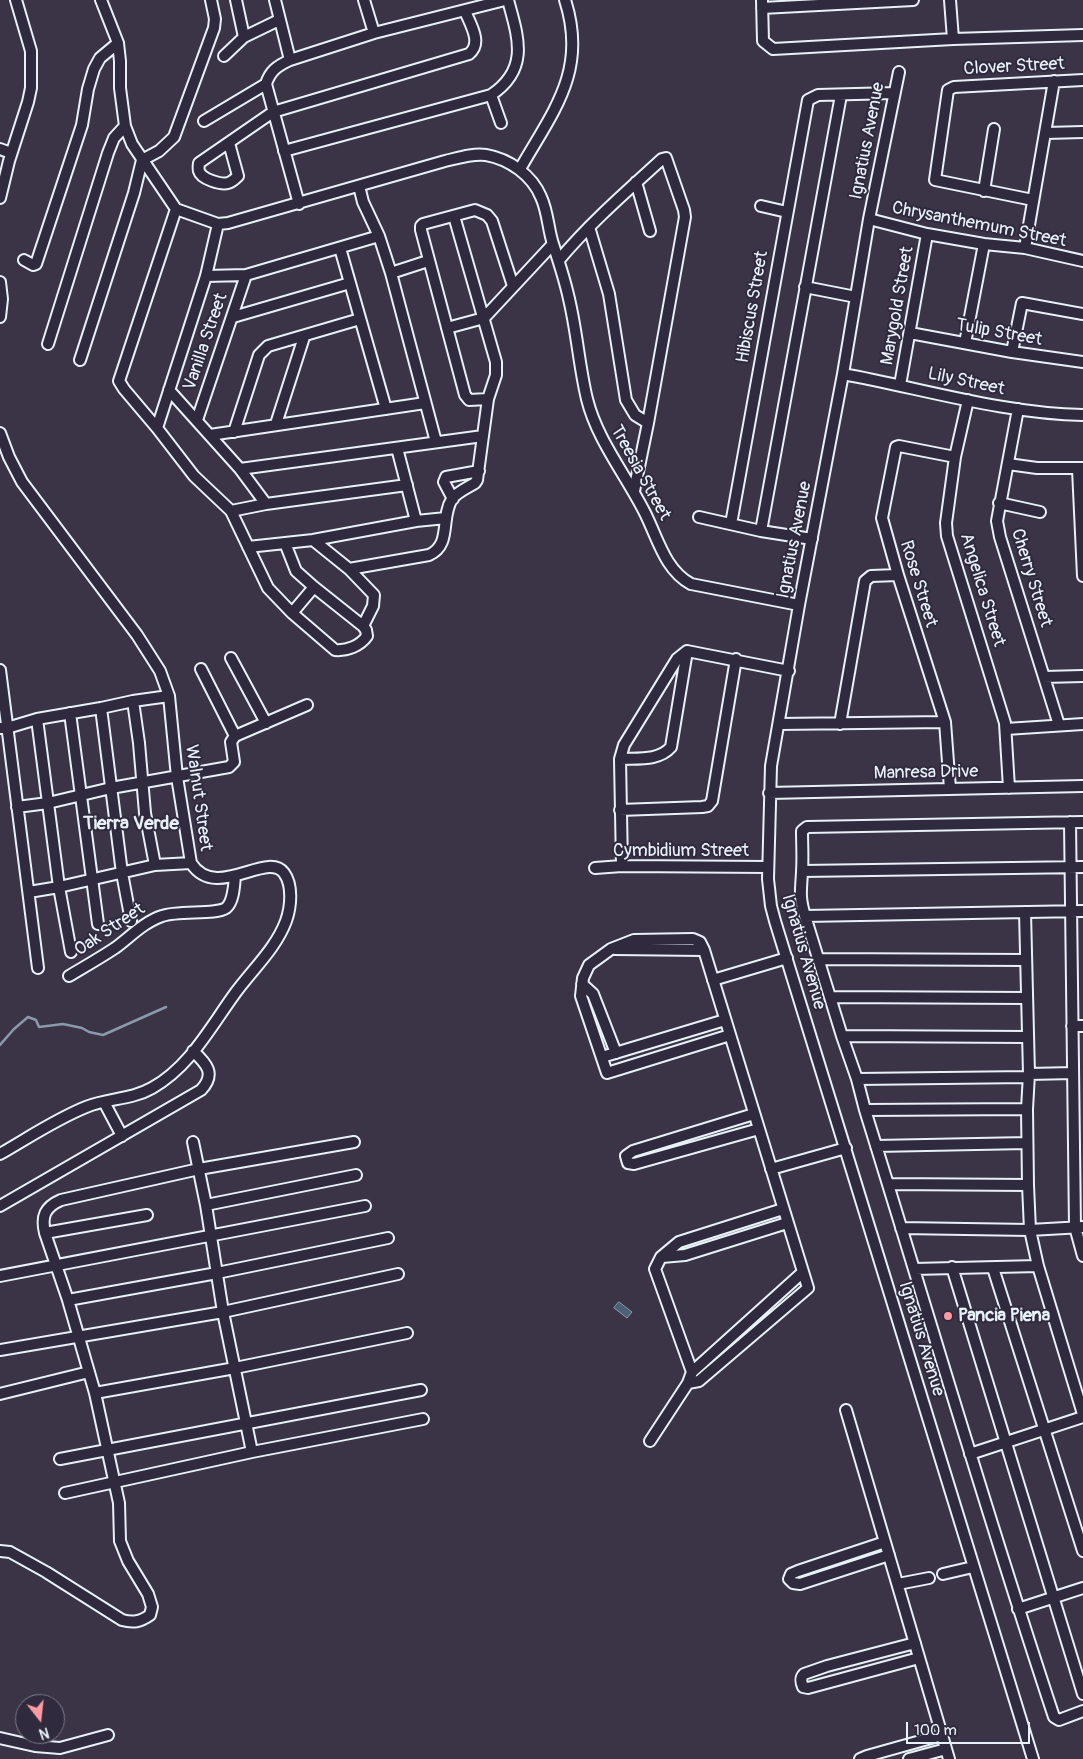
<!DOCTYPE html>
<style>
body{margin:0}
#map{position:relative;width:1083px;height:1759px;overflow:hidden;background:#3b3346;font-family:Pangolin,sans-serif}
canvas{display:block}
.north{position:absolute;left:15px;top:1694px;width:50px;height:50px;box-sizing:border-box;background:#2f2a3d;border:1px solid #797a88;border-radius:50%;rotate:164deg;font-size:14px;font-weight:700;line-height:20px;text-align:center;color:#e8f1f8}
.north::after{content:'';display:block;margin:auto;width:18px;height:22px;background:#ff9aa2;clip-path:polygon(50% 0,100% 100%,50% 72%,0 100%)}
.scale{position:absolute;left:906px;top:1722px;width:124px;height:22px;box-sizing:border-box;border:2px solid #e8f1f8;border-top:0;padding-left:6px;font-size:15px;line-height:18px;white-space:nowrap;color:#e8f1f8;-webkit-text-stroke:4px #2f2a3d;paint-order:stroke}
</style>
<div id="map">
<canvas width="1083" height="1759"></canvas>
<div class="north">N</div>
<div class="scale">100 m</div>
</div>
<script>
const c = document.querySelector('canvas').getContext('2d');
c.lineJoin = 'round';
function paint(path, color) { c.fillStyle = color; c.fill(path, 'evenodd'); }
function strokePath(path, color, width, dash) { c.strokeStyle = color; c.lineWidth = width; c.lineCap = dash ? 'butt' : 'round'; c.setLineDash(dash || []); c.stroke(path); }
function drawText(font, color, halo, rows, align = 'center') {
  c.font = font + ' Pangolin,sans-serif'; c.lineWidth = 4; c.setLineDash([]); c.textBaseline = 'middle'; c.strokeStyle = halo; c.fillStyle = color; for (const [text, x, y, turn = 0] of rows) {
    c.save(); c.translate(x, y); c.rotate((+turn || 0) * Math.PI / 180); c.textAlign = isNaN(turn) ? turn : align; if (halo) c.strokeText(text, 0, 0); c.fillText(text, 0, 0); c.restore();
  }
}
const water = new Path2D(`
 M619 1302 632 1312 627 1318 614 1308Z`);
paint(water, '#4c6077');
strokePath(water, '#8a9aab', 1);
strokePath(new Path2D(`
 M0 1045 14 1029 28 1017 36 1020 39 1027 63 1024 82 1028 89 1032 103 1035 166 1007`), '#8a9aab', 2.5);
const minor = new Path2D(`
 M101 0 118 43 120 61V88L125 126 132 144 176 209 218 224 228 223 445 161C458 158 473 153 486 155 509 159 532 175 541 197 548 212 548 229 553 244 559 262 565 280 569 299 577 332 579 366 587 399 597 440 626 475 645 513 658 539 665 570 691 584L799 605
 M236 0 244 37
 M275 0 290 60
 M364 0 374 33
 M762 0 763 41 773 49 953 39 1083 35
 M950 0 953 39
 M762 8 913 0
 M224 56 244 37 279 20
 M899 72 869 219 843 374 799 605 771 766 768 879 771 906 775 921C862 1200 945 1480 1033 1759
 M491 95 501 123
 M204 121 266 84
 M1046 133 1083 132
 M229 143 238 176C235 179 232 182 228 183 221 185 201 179 199 171 198 170 199 163 199 163L273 112 469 54C483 43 470 24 465 11
 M0 149 11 153
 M284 151 491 95C530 69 518 37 508 0
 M520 169C553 111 588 71 565 0
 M636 182 650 231
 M359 186 363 202 379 236 391 273 436 442
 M984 191 994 129
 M0 198 9 161 28 102 31 88V51L16 0
 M1033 200 935 180 948 90 954 87 1083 80
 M299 204 266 84C270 71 277 66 290 60L374 33 505 0
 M761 206 787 212
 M176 209 119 381 124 389 157 428 206 276 218 224
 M454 216 496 362V375L488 399 469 400 465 395 421 230V226L423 224 475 210 487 215 492 221 513 286
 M869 219 927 234 984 244 1025 248 1083 261
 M589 227 609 294 626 400 635 415 648 423
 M340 248 386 409
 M1025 248 1054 81
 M24 260 33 265 36 264 82 125 88 89 94 69 100 58 118 43
 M559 260C590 223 627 191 662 159L666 158 684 210 685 217 648 423 634 491
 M391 273 428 261
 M206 276 246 275 379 236
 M0 282 2 299 0 317
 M805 287 856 297
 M233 317 350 283
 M447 328 484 318 553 244
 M910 333 1012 352 1083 362
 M965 343 984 244
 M48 344 108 153 114 138 125 126
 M1012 352 1022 303 1083 314
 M80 360 134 193 142 160 159 151 174 137 214 28 215 19 211 0
 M843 374C920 388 1005 414 1083 415
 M900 385 927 234
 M169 390 240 469 266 504
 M968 400 955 457 946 523 947 536 1005 723 1009 788
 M1018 409 997 521 1000 537 1059 725
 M197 420 246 275
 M276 424 304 337
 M157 428 194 476 231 511 268 588 292 613 335 650C347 651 360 646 367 636L366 630 363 626 373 606 374 595 349 569 313 540
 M234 432 259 355 268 346 360 319
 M0 433 9 457 22 482 137 635 160 671 169 696 177 777 191 863C216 902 267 850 284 873 293 885 291 907 286 921 276 948 253 969 236 992 211 1026 190 1067 152 1088 131 1100 108 1098 86 1107 56 1119 28 1138 0 1154
 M210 435 425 403
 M397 448 416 521
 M1008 464 1037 468H1083
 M240 469 483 436
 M1078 469 1083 576
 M453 499 444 482 446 477 479 471
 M999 503 1040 512
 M231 511 266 504 407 485
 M699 517 761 531 812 539
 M731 524 808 100 818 95 894 93
 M761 531 841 95
 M285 543 296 571 314 587 363 626
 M248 547 313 540 416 521 446 518
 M349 569 429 555C452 545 440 518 452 499 457 492 469 487 475 483L477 480 488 399
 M292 613 314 587
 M687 651 789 671
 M231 658 266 723
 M201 669 235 736
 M0 670 38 968
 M1044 677 1083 676
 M133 701 139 743 145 813 155 865
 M101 708 122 873 131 921
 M70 713 98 924
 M37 719 59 887 71 952
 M779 724 945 722
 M840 724 865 581 871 576 898 575
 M0 728H7L37 719 101 708 133 701 169 696
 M1006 729 1083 724
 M620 759C638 758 659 761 671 747L687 651
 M950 789 945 722 898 575 882 518 896 447 899 446 955 457
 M769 793 1083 786
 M17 807 48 803 111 788 229 767 234 762 231 742 235 736 307 705
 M620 810 702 807 708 806 712 801 736 659
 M1070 822 1075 1227 1083 1256
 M1083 822 807 827 802 831C802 844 803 858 802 872 801 891 799 897 805 916L842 1036 857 1079 865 1110C928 1312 987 1516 1054 1717L1059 1720 1083 1711
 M622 866 620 759 624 745 677 659 687 651
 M595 868 622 866 768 867
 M802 871 1083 867
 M29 892 59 887 155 865 191 863
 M1025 912 1029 1074 1027 1109 1028 1185 1030 1230 1038 1266 1083 1414
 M805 916 1083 911
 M615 949 704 950
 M818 959 1026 960
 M69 976C84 967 100 958 115 948 130 937 144 922 162 916 178 910 216 915 226 908 234 901 234 885 235 876
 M713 980 787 958
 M582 984 593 994 616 1053
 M830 997 1027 998
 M1072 1026H1083
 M842 1036 1027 1037
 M602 1057 725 1020
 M1029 1074 1073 1073
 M857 1079 1028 1077
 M104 1102 122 1136
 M865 1110 1027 1109
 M754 1114 633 1151 626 1156 628 1163 634 1164 759 1129
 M193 1142 206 1205 223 1312 252 1452
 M876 1146 1027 1143
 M771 1169 846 1148
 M888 1184 1028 1185
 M206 1205 356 1175
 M0 1206 201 1090C216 1074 207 1064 193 1051
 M901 1228 1030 1230 1083 1227
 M45 1233 147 1215
 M662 1257 685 1255 787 1223
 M952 1267 1083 1694
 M993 1268 1083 1551
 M914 1269 1038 1266
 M0 1276 365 1206
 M68 1300 217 1273 388 1238
 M0 1350 223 1312 398 1274
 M692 1372 655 1269 661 1257 679 1242 783 1209
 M688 1383 699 1381 808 1288 704 950 700 942 693 939 634 940 611 949 589 965 583 978 581 996 607 1073 730 1035
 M95 1393 235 1368 407 1333
 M0 1394 89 1372
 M846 1410 949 1759
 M650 1441 688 1383 692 1372 803 1272
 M970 1454 1083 1417
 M60 1459 421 1390
 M65 1493 252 1452 423 1419
 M885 1542 798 1571 791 1574 789 1579 793 1583 800 1584 889 1555
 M0 1551 10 1552 46 1572 122 1620C133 1623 140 1622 150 1615L152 1607 148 1594 128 1561 120 1541 119 1503 95 1393 68 1300 45 1233C41 1216 45 1207 61 1200L199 1169 354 1142
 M943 1574 973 1567
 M898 1584 929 1578
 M1018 1609 1083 1588
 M915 1643 827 1666 804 1674C800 1678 801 1682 803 1687L808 1688 919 1658
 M0 1738 35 1746 60 1748 108 1735
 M860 1759 867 1756 942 1735
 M909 1759 946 1749`);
strokePath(minor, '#e8f1f8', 14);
strokePath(minor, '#2f2a3d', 10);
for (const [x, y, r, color] of [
 [948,1316,5,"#ff9aa2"]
]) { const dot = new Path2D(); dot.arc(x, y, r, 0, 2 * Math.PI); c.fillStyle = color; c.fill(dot); strokePath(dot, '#2f2a3d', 2); }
drawText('18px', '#e8f1f8', '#2f2a3d', [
 ["Clover Street",1014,67,-3],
 ["Ignatius Avenue",868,141,-79],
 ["Chrysanthemum Street",979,225,11],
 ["Marygold Street",898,306,-80],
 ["Hibiscus Street",753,307,-80],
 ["Tulip Street",999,333,10],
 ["Vanilla Street",206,342,-71],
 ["Lily Street",966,382,12],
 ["Treesia Street",640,473,61],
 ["Ignatius Avenue",795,540,-79],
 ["Cherry Street",1031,578,73],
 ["Rose Street",918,584,73],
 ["Angelica Street",982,590,73],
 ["Manresa Drive",926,773,-1],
 ["Walnut Street",198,798,82],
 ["Cymbidium Street",681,851],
 ["Oak Street",110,930,-34],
 ["Ignatius Avenue",803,952,74],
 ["Ignatius Avenue",921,1339,73]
]);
drawText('bold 18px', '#e8f1f8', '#2f2a3d', [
 ["Pancia Piena",958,1316]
], 'left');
drawText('bold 19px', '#e8f1f8', '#2f2a3d', [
 ["Tierra Verde",131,824]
]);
</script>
